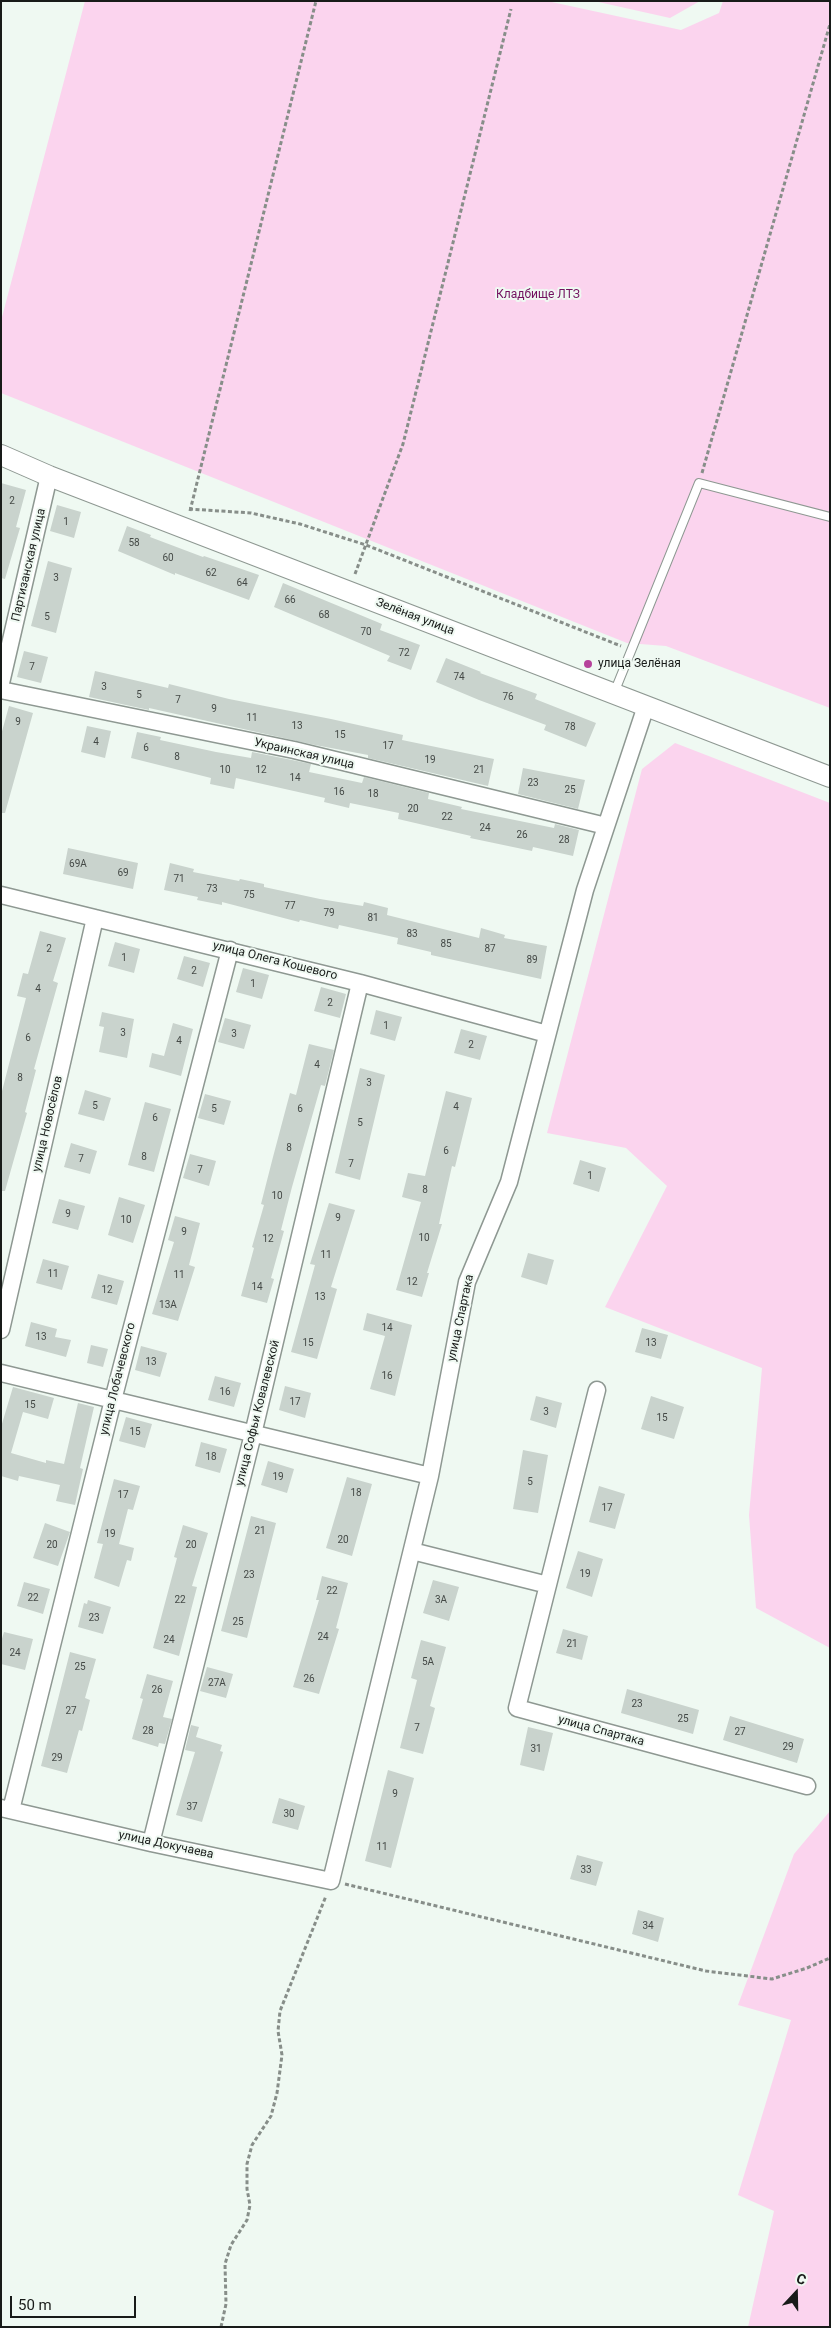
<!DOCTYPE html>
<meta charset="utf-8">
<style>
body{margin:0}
#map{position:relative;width:831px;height:2328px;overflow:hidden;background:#eff9f2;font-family:Roboto,sans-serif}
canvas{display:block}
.frame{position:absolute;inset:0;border:2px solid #181b19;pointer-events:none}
.north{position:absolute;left:771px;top:2268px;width:50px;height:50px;-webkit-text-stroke:4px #eff9f2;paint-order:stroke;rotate:21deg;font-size:14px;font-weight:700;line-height:20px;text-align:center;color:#181b19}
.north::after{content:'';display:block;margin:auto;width:18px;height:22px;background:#181b19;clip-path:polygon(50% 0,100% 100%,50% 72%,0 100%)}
.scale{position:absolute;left:10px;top:2296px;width:126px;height:22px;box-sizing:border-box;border:2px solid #181b19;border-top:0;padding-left:6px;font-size:15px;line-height:18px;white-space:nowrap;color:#181b19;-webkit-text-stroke:4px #eff9f2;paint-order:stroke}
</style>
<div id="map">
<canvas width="831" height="2328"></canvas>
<div class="frame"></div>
<div class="north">С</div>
<div class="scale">50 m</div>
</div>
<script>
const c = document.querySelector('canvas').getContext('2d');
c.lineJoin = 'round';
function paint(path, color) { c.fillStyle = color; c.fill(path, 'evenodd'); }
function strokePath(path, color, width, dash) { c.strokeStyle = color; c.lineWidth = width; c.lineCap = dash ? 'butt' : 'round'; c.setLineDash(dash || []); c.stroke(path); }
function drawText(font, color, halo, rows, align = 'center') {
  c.font = font + ' Roboto,sans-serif'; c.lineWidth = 4; c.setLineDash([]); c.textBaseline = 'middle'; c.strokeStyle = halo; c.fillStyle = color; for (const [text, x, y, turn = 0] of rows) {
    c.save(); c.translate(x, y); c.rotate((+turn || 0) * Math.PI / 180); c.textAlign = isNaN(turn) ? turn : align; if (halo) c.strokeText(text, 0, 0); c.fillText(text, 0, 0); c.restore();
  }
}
paint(new Path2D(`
 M85 1H547L681 30 719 13 723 1H830V708L666 646 627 643 1 393V321Z
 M594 1H700L670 18Z
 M675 743 830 803V1648L756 1608 749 1515 762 1368 605 1307 667 1186 626 1148 547 1133 642 769Z
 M830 1811V2327H748L774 2211 738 2195 791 2020 738 2005 794 1854Z`), '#fbd4ee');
paint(new Path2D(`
 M1 483 26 490 16 527 20 528 5 579 1 578Z
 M57 505 81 512 74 538 50 531Z
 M127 526 151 535 150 537 203 557 204 556 259 575 249 600 175 573V575L118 551Z
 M48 561 72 568 56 633 31 626Z
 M283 583 382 624 380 630 420 645 411 670 387 661 390 656 274 607Z
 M24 651 48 657 41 683 17 677Z
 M446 658 481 672 480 673 537 694 535 699 596 723 586 747 544 730 546 725 479 700 436 682Z
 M95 671 168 688 169 684 229 699 331 719 403 735 402 740 494 759 488 786 368 758V755L315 745 149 708V710L89 697Z
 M9 706 33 713 5 813H1V735Z
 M87 726 111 731 105 758 81 752Z
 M137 732 161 737 160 740 216 752 251 758 252 752 292 760 311 764 309 772 362 783 364 777 429 793 428 799 462 807 461 809 554 828 555 824 579 830 573 856 533 847 532 851 470 838 471 836 398 819 399 813 350 803 349 808 324 802 325 798 236 778 234 789 210 784 211 778 131 758Z
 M523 768 585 780 578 809 518 794Z
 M68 848 138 863 133 889 63 874Z
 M170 863 194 869 193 872 239 881 240 879 264 884V887L320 899 363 906 364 902 388 908 387 915 479 938 481 928 505 935 504 938 547 946 541 979 431 955V952L397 944 398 938 339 925 338 929 300 920 299 922 222 902V905L197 900 198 897 164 890Z
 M40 931 66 938 53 981 58 983 34 1069 36 1070 25 1112 27 1113 5 1191H1V1095L26 998 17 996 23 973 28 974Z
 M115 942 140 949 134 973 108 966Z
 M184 956 210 963 203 987 177 979Z
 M243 968 269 975 262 999 236 992Z
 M321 987 346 994 340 1018 314 1011Z
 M376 1010 402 1017 395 1041 370 1034Z
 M102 1012 134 1019 127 1058 99 1052 104 1027 99 1026Z
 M225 1018 251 1025 244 1049 218 1042Z
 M173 1023 193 1029 181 1076 149 1067 152 1053 164 1056Z
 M461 1029 487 1036 480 1060 454 1053Z
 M309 1044 334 1050 325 1086 321 1085 292 1187 281 1230 284 1231 271 1278 274 1279 267 1303 241 1296 254 1248 252 1247 264 1205 261 1204 273 1157 290 1093 296 1095Z
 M360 1068 385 1075 360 1180 335 1173Z
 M85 1090 111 1098 104 1121 78 1114Z
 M446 1091 472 1098 455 1167 452 1166 439 1224H442L427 1273H429L422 1297 396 1290 421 1202 402 1197 408 1173 425 1176Z
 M205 1094 231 1101 224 1125 198 1118Z
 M145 1102 171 1109 154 1172 128 1165Z
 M71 1143 97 1151 90 1174 64 1167Z
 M190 1154 216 1161 209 1186 183 1178Z
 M580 1160 606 1168 599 1192 573 1184Z
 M119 1197 145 1205 133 1243 108 1235Z
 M59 1199 85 1206 78 1230 52 1223Z
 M329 1203 355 1210 331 1287 337 1289 317 1359 291 1352 315 1265 310 1264Z
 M175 1216 200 1223 189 1265 195 1267 178 1321 152 1314 174 1242 168 1240Z
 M528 1253 554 1260 547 1285 521 1277Z
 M43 1259 69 1266 62 1290 36 1283Z
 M98 1274 124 1281 117 1305 91 1298Z
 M367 1313 412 1325 395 1396 370 1389 385 1336 363 1330Z
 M31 1322 57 1329 55 1337 71 1340 66 1357 25 1346Z
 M642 1328 668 1335 661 1359 635 1352Z
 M91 1345 108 1349 103 1367 87 1363Z
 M141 1346 167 1353 160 1377 135 1370Z
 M215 1376 241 1383 234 1407 208 1400Z
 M285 1386 311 1393 305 1418 279 1410Z
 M13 1387 54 1398 48 1419 23 1412 11 1453 46 1463V1460L64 1464 78 1403 94 1407 80 1468 83 1469 75 1505 56 1501 60 1485 19 1476 18 1481 1 1476V1427Z
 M536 1396 562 1403 556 1428 530 1420Z
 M651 1396 684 1407 674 1439 641 1429Z
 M126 1417 152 1424 145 1448 119 1441Z
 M201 1442 227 1449 220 1473 195 1466Z
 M523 1450 548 1455 538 1513 513 1509Z
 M268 1461 294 1469 287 1493 261 1485Z
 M347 1477 372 1484 352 1556 326 1548Z
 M114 1479 140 1486 133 1510 128 1509 119 1544 134 1548 131 1561 127 1560 119 1587 94 1578 103 1544 97 1543Z
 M599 1486 625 1494 615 1529 589 1522Z
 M251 1516 276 1523 247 1638 221 1631Z
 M45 1523 70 1532 58 1566 33 1558Z
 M183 1525 208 1533 192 1586 197 1587 179 1656 153 1648 177 1558 174 1557Z
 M578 1551 603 1559 592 1597 566 1588Z
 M322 1576 348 1583 336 1628 339 1629 319 1694 293 1687 319 1600H316Z
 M433 1580 459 1587 449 1621 423 1613Z
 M24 1582 50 1589 43 1614 17 1606Z
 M88 1600 111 1607 103 1634 78 1627 84 1603 87 1604Z
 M563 1629 588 1636 582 1660 556 1653Z
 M4 1632 33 1639 25 1670 1 1664V1642Z
 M421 1640 446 1647 430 1706 435 1708 423 1754 400 1748 417 1680 411 1678Z
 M70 1652 96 1659 85 1698 90 1700 82 1731 79 1730 67 1773 41 1766Z
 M207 1667 233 1674 226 1698 200 1691Z
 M147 1674 173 1681 163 1717 172 1719 165 1744 159 1743 158 1747 132 1739 143 1699 140 1698Z
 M627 1689 699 1710 693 1734 621 1713Z
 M730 1716 804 1739 797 1763 723 1740Z
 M191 1725 199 1727 196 1737 222 1745 220 1751 223 1752 202 1822 176 1815 195 1752 185 1750Z
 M528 1727 553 1733 544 1771 520 1765Z
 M388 1770 414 1778 391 1868 365 1861Z
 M279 1798 305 1806 298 1830 272 1823Z
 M577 1855 603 1862 596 1886 570 1879Z
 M638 1910 664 1918 658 1942 632 1934Z`), '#c9d3cd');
const service = new Path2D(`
 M614 693 699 483 830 517`);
const minor = new Path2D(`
 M1 683 49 476
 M1 690 294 750 606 826
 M1 895 360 983 547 1034
 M1 1330 95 918
 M1 1373 430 1476
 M597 1390 517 1708 807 1786
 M412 1551 548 1585
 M1 1808 151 1843 331 1881 430 1476 467 1282 509 1182 585 890 646 706
 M11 1810 113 1400 230 950
 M151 1843 253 1434 360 983`);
const tertiary = new Path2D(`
 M1 455 49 476 830 777`);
strokePath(service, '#8e9892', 10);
strokePath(minor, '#8e9892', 19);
strokePath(tertiary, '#8e9892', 22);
strokePath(new Path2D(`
 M702 473 830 24
 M189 509 251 513 300 524 366 545 621 646
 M190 511 316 1
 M355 574 403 444 511 9
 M345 1884 706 1971 772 1979 807 1968 830 1958
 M221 2327 226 2304 225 2264 231 2245 247 2220 250 2205 247 2189V2164L252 2145 271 2116 277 2093 282 2055 278 2031 280 2011 326 1896`), '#878e89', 3, [4, 2.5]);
strokePath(service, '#fff', 8);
strokePath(minor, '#fff', 16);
strokePath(tertiary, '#fff', 20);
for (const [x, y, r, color] of [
 [588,664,5,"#b6429b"]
]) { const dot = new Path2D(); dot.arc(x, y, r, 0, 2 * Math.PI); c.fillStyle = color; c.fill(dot); strokePath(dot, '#eff9f2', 2); }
drawText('10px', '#444946', null, [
 ["2",12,501],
 ["1",66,522],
 ["58",134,543],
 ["60",168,558],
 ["62",211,573],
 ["3",56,578],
 ["64",242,583],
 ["66",290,600],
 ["68",324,615],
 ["5",47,617],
 ["70",366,632],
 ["72",404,653],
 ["7",32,667],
 ["74",459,677],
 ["3",104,687],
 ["5",139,695],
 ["76",508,697],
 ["7",178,700],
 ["9",214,709],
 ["11",252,718],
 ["9",18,722],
 ["13",297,726],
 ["78",570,727],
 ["15",340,735],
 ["4",96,742],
 ["17",388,746],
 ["6",146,748],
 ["8",177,757],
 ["19",430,760],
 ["10",225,770],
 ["12",261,770],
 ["21",479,770],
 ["14",295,778],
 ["23",533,783],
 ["25",570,790],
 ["16",339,792],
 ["18",373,794],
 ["20",413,809],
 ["22",447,817],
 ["24",485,828],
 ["26",522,835],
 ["28",564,840],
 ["69А",78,864],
 ["69",123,873],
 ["71",179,879],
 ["73",212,889],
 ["75",249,895],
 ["77",290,906],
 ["79",329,913],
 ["81",373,918],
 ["83",412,934],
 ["85",446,944],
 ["2",49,949],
 ["87",490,949],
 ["1",124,958],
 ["89",532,960],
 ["2",194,971],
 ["1",253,984],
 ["4",38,989],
 ["2",330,1003],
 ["1",386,1026],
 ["3",123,1033],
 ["3",234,1034],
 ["6",28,1038],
 ["4",179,1041],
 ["2",471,1045],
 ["4",317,1065],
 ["8",20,1078],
 ["3",369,1083],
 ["5",95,1106],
 ["4",456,1107],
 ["5",214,1109],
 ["6",300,1109],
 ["6",155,1118],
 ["5",360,1123],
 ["8",289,1148],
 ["6",446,1151],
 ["8",144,1157],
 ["7",81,1159],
 ["7",351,1164],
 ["7",200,1170],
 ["1",590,1176],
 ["8",425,1190],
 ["10",277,1196],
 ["9",68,1214],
 ["9",338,1218],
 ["10",126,1220],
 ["9",184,1232],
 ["10",424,1238],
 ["12",268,1239],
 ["11",326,1255],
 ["11",53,1274],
 ["11",179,1275],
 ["12",412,1282],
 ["14",257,1287],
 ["12",107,1290],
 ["13",320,1297],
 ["13А",168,1305],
 ["14",387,1328],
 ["13",41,1337],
 ["15",308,1343],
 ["13",651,1343],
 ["13",151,1362],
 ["16",387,1376],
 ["16",225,1392],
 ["17",295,1402],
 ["15",30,1405],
 ["3",546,1412],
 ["15",662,1418],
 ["15",135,1432],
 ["18",211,1457],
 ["19",278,1477],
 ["5",530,1482],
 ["18",356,1493],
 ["17",123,1495],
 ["17",607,1508],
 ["21",260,1531],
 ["19",110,1534],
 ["20",343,1540],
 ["20",52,1545],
 ["20",191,1545],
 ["19",585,1574],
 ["23",249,1575],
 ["22",332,1591],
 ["22",33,1598],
 ["22",180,1600],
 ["3А",441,1600],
 ["23",94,1618],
 ["25",238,1622],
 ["24",323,1637],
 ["24",169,1640],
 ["21",572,1644],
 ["24",15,1653],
 ["5А",428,1662],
 ["25",80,1667],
 ["26",309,1679],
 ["27А",217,1683],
 ["26",157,1690],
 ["23",637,1704],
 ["27",71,1711],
 ["25",683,1719],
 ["7",417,1728],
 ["28",148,1731],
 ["27",740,1732],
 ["29",788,1747],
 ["31",536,1749],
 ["29",57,1758],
 ["9",395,1794],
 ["37",192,1807],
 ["30",289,1814],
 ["11",382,1847],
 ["33",586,1870],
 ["34",648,1926]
]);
drawText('12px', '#72115f', '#eff9f2', [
 ["Кладбище ЛТЗ",538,295]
]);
drawText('12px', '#181b19', '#eff9f2', [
 ["Партизанская улица",29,565,-77],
 ["Зелёная улица",415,617,21],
 ["Украинская улица",304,754,13],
 ["улица Олега Кошевого",275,961,14],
 ["улица Новосёлов",48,1124,-77],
 ["улица Спартака",461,1318,-78],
 ["улица Лобачевского",118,1379,-76],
 ["улица Софьи Ковалевской",258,1413,-76],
 ["улица Спартака",601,1731,15],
 ["улица Докучаева",166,1845,12]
]);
drawText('12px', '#181b19', '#eff9f2', [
 ["улица Зелёная",598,664]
], 'left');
</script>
